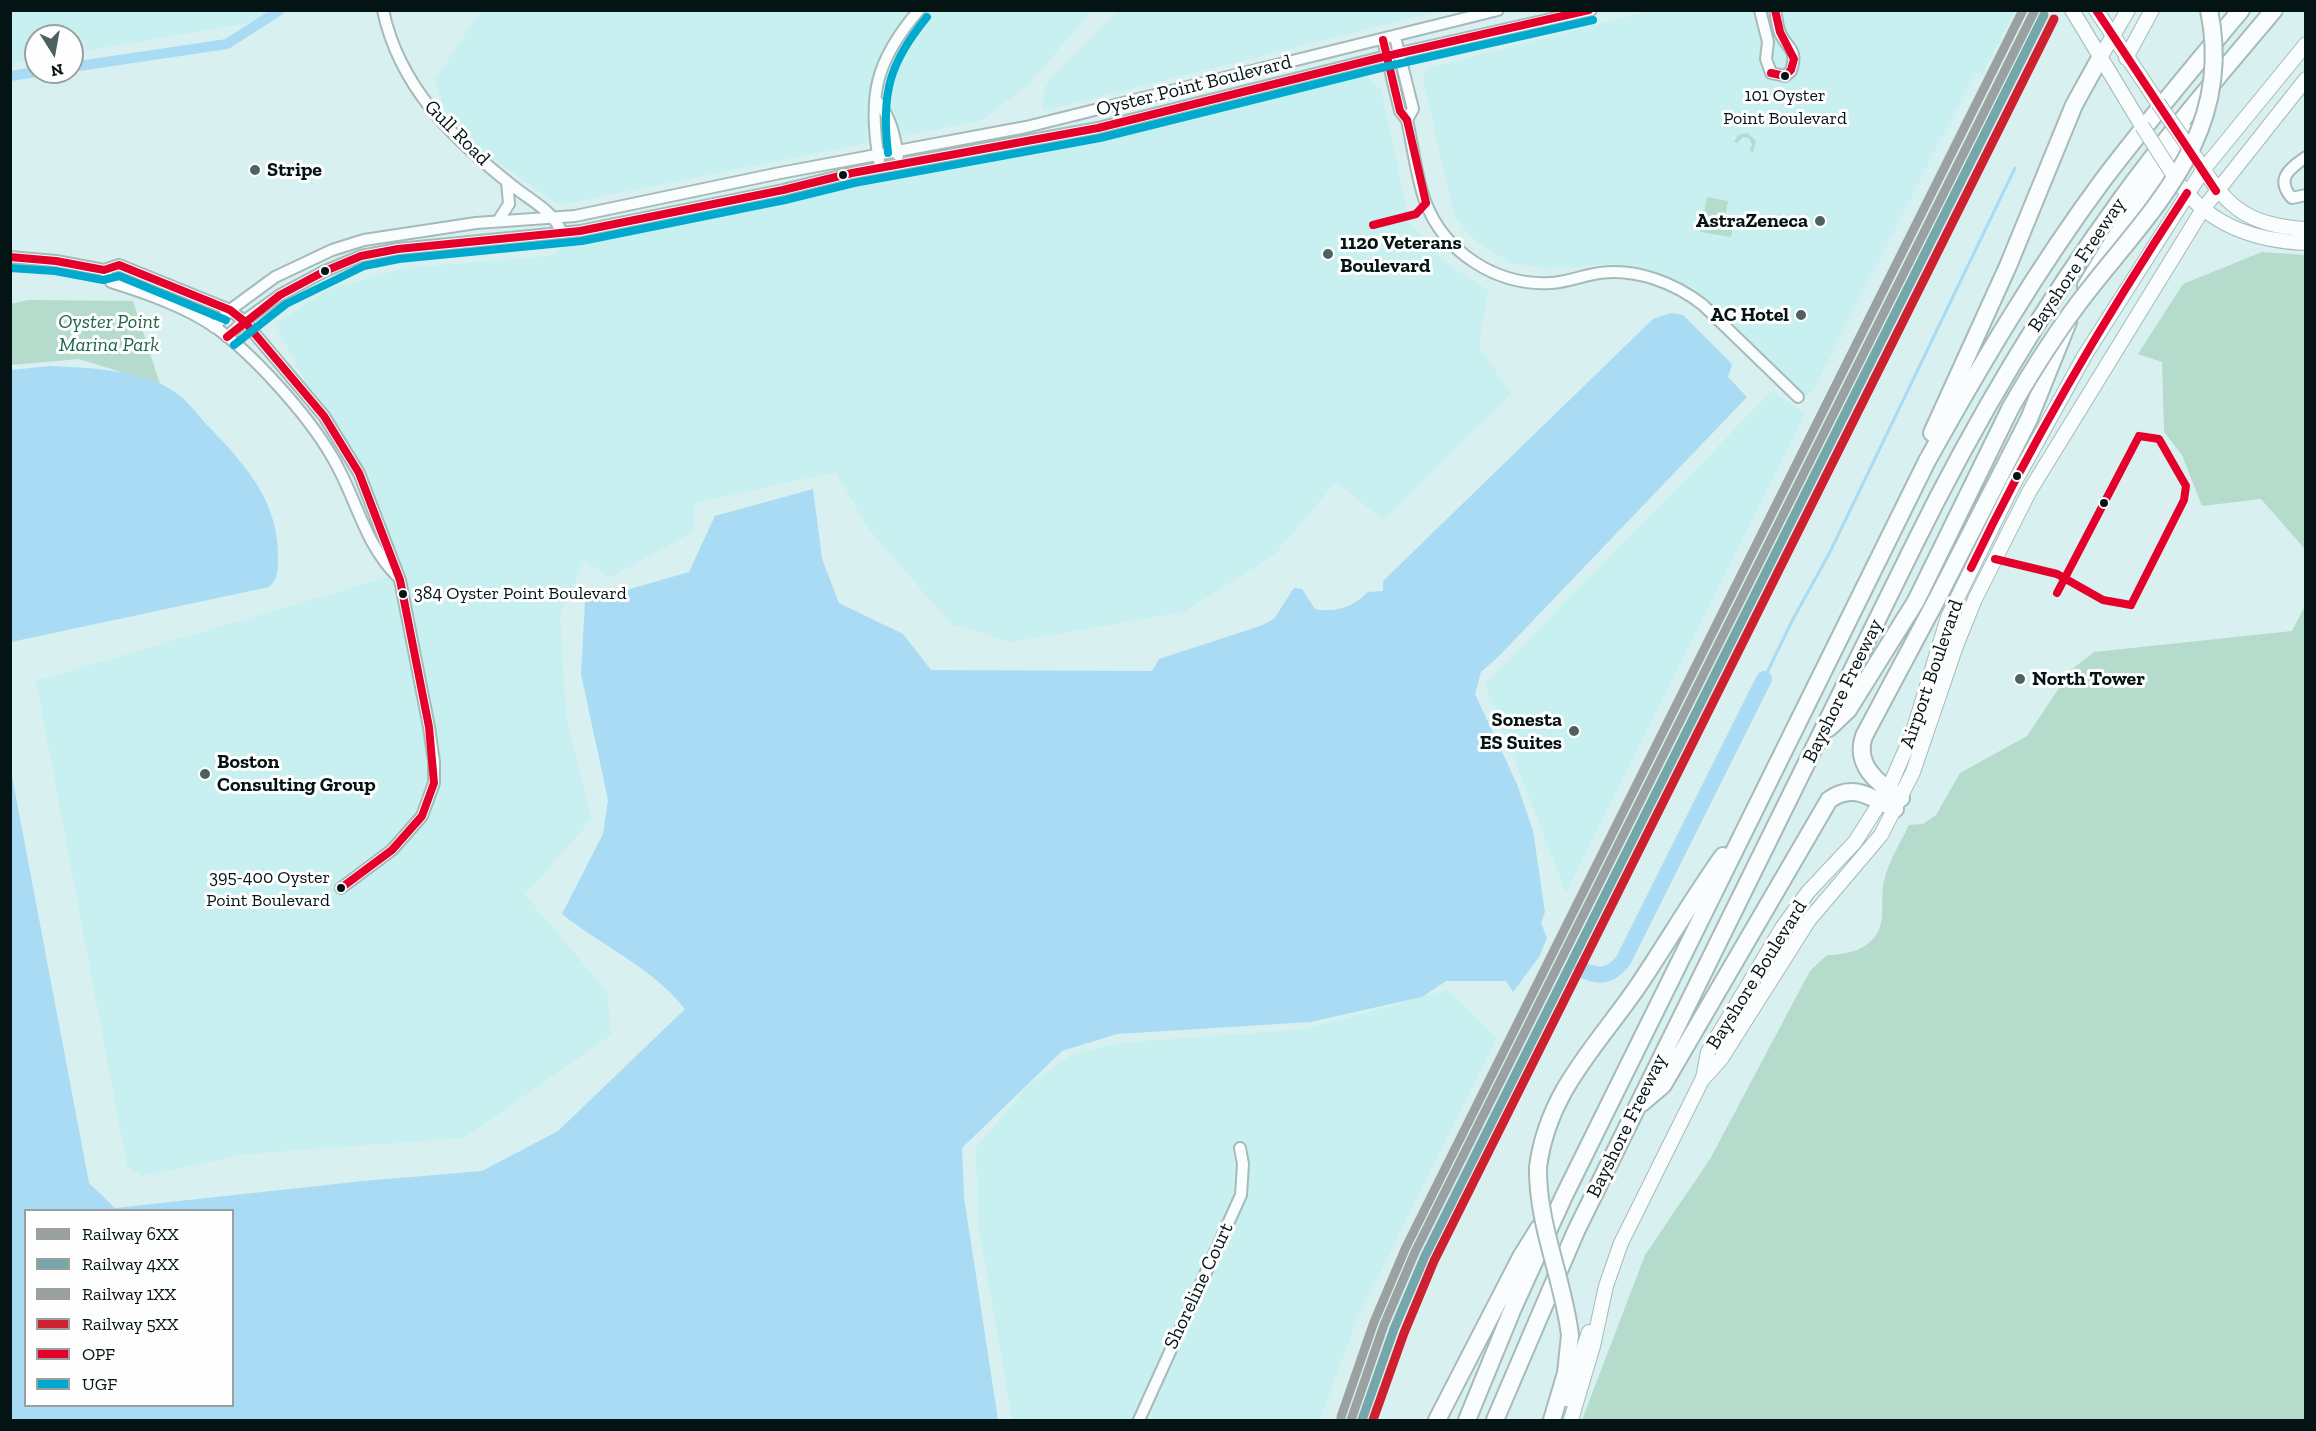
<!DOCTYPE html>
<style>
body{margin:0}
#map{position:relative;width:2316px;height:1431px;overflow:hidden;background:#d8f0f0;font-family:"Zilla Slab",serif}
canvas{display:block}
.frame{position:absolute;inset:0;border:12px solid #041414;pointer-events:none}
.legend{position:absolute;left:24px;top:1209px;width:210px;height:198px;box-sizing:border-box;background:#fefefe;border:2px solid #9aa0a0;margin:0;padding:8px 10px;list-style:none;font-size:18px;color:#041414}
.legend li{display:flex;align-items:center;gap:12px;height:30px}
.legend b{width:30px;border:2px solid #9aa0a0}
.north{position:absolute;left:24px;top:24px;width:60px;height:60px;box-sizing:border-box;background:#fefefe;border:2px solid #9aa0a0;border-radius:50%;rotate:169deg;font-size:16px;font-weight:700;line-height:24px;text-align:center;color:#041414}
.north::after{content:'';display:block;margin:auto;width:21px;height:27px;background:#4e6161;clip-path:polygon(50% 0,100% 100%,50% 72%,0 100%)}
</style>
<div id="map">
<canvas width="2316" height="1431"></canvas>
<div class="frame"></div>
<ul class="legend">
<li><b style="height:8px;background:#9ba1a1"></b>Railway 6XX</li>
<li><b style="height:8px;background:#74a6aa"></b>Railway 4XX</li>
<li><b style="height:8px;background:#9ba1a1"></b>Railway 1XX</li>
<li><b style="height:8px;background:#ce202f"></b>Railway 5XX</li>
<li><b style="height:8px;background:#e4002b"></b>OPF</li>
<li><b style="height:8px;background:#00a9ce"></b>UGF</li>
</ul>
<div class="north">N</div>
</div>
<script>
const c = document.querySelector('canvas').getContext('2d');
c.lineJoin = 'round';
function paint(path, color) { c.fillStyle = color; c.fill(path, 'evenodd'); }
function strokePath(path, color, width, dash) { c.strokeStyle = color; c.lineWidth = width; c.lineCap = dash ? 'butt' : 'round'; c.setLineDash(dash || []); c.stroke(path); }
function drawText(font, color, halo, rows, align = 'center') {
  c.font = font + ' "Zilla Slab",serif'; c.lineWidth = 6; c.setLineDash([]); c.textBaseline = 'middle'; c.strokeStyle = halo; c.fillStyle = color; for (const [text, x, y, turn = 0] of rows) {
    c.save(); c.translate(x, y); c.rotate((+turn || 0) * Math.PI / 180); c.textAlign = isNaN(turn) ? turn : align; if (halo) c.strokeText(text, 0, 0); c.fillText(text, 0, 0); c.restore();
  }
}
paint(new Path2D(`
 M11 10H283V11L267 20 72 53V36H36V59L11 63Z
 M481 11H1092L1027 86 982 120 559 205 451 130 435 79Z
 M1117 11V10L1440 11 1043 111 1044 89 1050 79Z
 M1650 11H2015L1982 75 1975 72 1813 391 1805 397 1692 288 1660 274 1610 264 1547 269 1512 263 1483 247 1464 229 1453 212 1423 79 1427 68Z
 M1364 74 1381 89 1410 223 1443 261 1488 290 1479 346 1511 394 1383 520 1336 482 1275 554 1184 612 1011 642 951 624 867 527 836 472 695 503 693 532 609 578 585 560 560 615 566 714 592 819 525 895 607 991 611 1035 464 1138 247 1154 142 1176 127 1166 36 681 405 572 275 324 330 289 404 268 549 256 579 238Z
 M1772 391 1805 413 1566 893 1485 684Z
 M1447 990 1497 1037 1355 1324 1320 1420H1012L978 1222 976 1148 1027 1087 1072 1054 1119 1043 1307 1029Z`), '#c8f0f1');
paint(new Path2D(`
 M1747 133 1756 141 1753 153 1750 150 1752 144 1749 138 1743 137 1737 143 1734 142 1738 135Z
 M1707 197 1728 201 1725 218 1734 220 1731 237 1700 232Z
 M2262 252 2305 255V561L2304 548 2261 499 2202 506 2182 455 2164 432 2162 362 2138 354 2183 284Z
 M28 300 133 301 160 384 79 359 11 365V304Z
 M2305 606V1420H1582L1645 1255 1710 1159 1810 971 1827 955C1852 955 1878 947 1882 918 1883 906 1881 892 1884 881 1888 862 1901 842 1909 825L1923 824 1936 815 1960 773 2027 736 2071 670 2094 652 2292 631Z`), '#b5dbcc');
paint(new Path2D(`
 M1671 313 1683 315 1732 364 1728 377 1747 397 1499 656 1481 672 1475 694 1517 784 1533 831 1545 912 1541 923 1547 938 1539 957 1513 992 1506 981H1446L1422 997 1310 1022 1117 1034 1062 1051 962 1148 964 1197 998 1420H11V771L89 1183 115 1208 363 1181 482 1171 558 1131 685 1009C653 968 602 946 562 914L603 834 608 800 581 674 585 602 689 572 715 516 813 489 822 559 839 603 903 634 931 670 1152 671 1159 659 1260 626 1274 619 1294 588 1302 589 1315 609C1336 613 1353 607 1368 592L1383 591V581L1653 319ZM26 1210H232V1406H26Z
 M50 366C90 368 141 369 175 392 187 400 197 414 207 425 245 464 279 501 278 558 278 570 278 579 269 587L11 642V370Z`), '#aadbf4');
strokePath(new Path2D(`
 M1764 679 1793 619 1830 552 2015 168`), '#aadbf4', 3);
strokePath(new Path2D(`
 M72 67 227 44 280 10
 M10 76 37 72`), '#aadbf4', 10);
strokePath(new Path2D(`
 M1582 970C1600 977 1610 977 1623 961L1764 679`), '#aadbf4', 16);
const minor = new Path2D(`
 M383 10C399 87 454 140 514 187 533 202 553 211 562 233
 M1760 10 1768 42 1766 59 1771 73 1785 76 1791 71C1798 50 1789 50 1781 35 1777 28 1777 18 1775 10
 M1395 37 1413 109 1407 120
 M1383 40 1400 111 1407 120C1413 147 1416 175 1425 201 1444 252 1496 286 1551 283 1568 282 1584 275 1600 273 1636 268 1675 283 1703 305L1798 397
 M877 101C891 117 894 135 898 155
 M2306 157C2289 169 2275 179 2292 198L2306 195
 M879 161C868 96 875 61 919 10
 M498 221 509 204 507 181
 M10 257 56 261 104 270 119 265 230 310 244 321 324 416 359 473 400 580 429 727 434 762V783L422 816 392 850 341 888
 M104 270 111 282C146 293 184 306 215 327 253 354 307 414 331 455 356 495 363 543 398 577
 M214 327 230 310 275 277 332 250 364 240 476 223 575 216 780 173 1026 127 1498 10
 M227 337 244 321 280 295 325 271 361 256 398 249 580 231 783 190 852 173 1098 128 1387 56 1591 10
 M1139 1420 1241 1195 1243 1164 1240 1148`);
const major = new Path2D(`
 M2072 10 2142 126
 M2096 10 2158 103
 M2100 58 2128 10
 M2126 58 2152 10
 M2193 153C2224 203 2243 226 2306 229
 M2182 187C2213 227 2257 241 2306 243
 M1703 1078 1708 1052 1782 928 1808 892 1855 842 1888 790 1912 735 1948 617 2013 485 2085 355 2203 170 2306 44
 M1567 1399 1589 1332
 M1571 1420 1593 1346 1606 1286 1621 1243 1702 1080 1721 1059 1809 920 1881 835 1913 772 1956 646 1975 599 2029 492 2203 209 2306 79`);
const highway = new Path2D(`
 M2086 286 2130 214 2187 132
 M1932 433 2008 266 2074 105 2100 58
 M1829 728 1848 710 1916 601 2011 407
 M1901 798C1878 784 1854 765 1864 736L1938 597 2029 419 2068 322
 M1642 1103 1663 1085 1829 800C1853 782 1872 798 1895 809
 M1538 1167C1548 1091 1597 1046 1638 986 1667 943 1693 898 1723 856
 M1437 1420 1521 1257 1539 1228
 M1467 1420 1513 1308 1564 1196 1927 461C1981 364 2037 269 2103 180 2147 122 2194 66 2241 10
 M1495 1420 1576 1231 1914 545C1974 423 2042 308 2122 198 2169 133 2222 72 2274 10
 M1552 1420 1566 1373 1570 1335`);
strokePath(minor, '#a7baba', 14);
strokePath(major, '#a7baba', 16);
strokePath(highway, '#a7baba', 20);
strokePath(minor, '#f9fdfd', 10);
strokePath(major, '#f9fdfd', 14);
strokePath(highway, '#f9fdfd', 16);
const majorBridge = new Path2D(`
 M2158 103 2193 153
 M2142 126 2174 176`);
const highwayBridge = new Path2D(`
 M2011 407C2033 369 2057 331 2084 296 2152 208 2235 134 2209 10
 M1538 1167C1537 1224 1563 1278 1570 1335`);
strokePath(majorBridge, '#a7baba', 16, []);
strokePath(highwayBridge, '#a7baba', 20, []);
strokePath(majorBridge, '#f9fdfd', 14);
strokePath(highwayBridge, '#f9fdfd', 16);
strokePath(new Path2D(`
 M2096 10 2216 191
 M1383 40 1400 111 1407 120 1426 203
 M1771 73 1785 76 1791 70 1794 59 1780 32 1775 10
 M1373 225 1416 214 1426 203
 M10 257 56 261 104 270 119 265 230 310 244 321 324 416 359 473 400 580 429 727 434 783 422 816 392 850 341 888
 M227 337 280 295 325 271 361 256 398 249 580 231 783 190 852 173 1098 128 1387 56 1589 10
 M1995 559 2057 574 2103 600 2131 605
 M1971 568C2034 437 2107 314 2187 193
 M2057 593 2139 436
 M2131 605 2184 500 2186 486 2159 439 2139 436`), '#e4002b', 8);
strokePath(new Path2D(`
 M888 153C881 94 889 63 927 17
 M10 268 55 271 103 280 119 276 226 320
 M234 345 286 304 364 266 399 259 582 241 785 200 854 183 1100 138 1389 66 1593 20`), '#00a9ce', 8);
strokePath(new Path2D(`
 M1351 1420 1384 1325 1415 1252 2035 10`), '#9ba1a1', 9);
strokePath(new Path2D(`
 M1362 1420 1394 1329 1425 1256 2044 15`), '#74a6aa', 9);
strokePath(new Path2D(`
 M1341 1417 1374 1322 1406 1247 2023 10`), '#9ba1a1', 9);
strokePath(new Path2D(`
 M1373 1420 1404 1333 1434 1261 2054 19`), '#ce202f', 9);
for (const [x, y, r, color] of [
 [1785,76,5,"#041414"],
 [255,170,6,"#4e6161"],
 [843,175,5,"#041414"],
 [1820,221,6,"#4e6161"],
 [1328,254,6,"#4e6161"],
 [325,271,5,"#041414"],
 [1801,315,6,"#4e6161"],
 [2017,476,5,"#041414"],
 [2104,503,5,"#041414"],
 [403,594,5,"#041414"],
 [2020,679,6,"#4e6161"],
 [1574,731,6,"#4e6161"],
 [205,774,6,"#4e6161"],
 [341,888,5,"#041414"]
]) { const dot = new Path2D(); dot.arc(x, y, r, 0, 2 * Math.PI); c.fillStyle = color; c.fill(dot); strokePath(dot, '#fefefe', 2); }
drawText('18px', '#041414', '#fefefe', [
 ["101 Oyster",1785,96],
 ["Point Boulevard",1785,119],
 ["384 Oyster Point Boulevard",414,594,"left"],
 ["395-400 Oyster",330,878,"right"],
 ["Point Boulevard",330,901,"right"]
]);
drawText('20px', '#041414', '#fefefe', [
 ["Oyster Point Boulevard",1194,86,-14],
 ["Gull Road",457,133,45],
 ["Bayshore Freeway",2077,265,-56],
 ["Airport Boulevard",1932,674,-71],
 ["Bayshore Freeway",1843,691,-64],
 ["Bayshore Boulevard",1757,975,-58],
 ["Bayshore Freeway",1627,1126,-64],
 ["Shoreline Court",1199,1286,-65]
]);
drawText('bold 20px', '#041414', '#fefefe', [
 ["Stripe",267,170],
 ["AstraZeneca",1808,221,"right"],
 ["1120 Veterans",1340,243],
 ["Boulevard",1340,266],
 ["AC Hotel",1789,315,"right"],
 ["North Tower",2032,679],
 ["Sonesta",1562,720,"right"],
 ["ES Suites",1562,743,"right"],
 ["Boston",217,762],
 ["Consulting Group",217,785]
], 'left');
drawText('italic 20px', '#1d6647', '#fefefe', [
 ["Oyster Point",109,322],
 ["Marina Park",109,345]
]);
</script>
